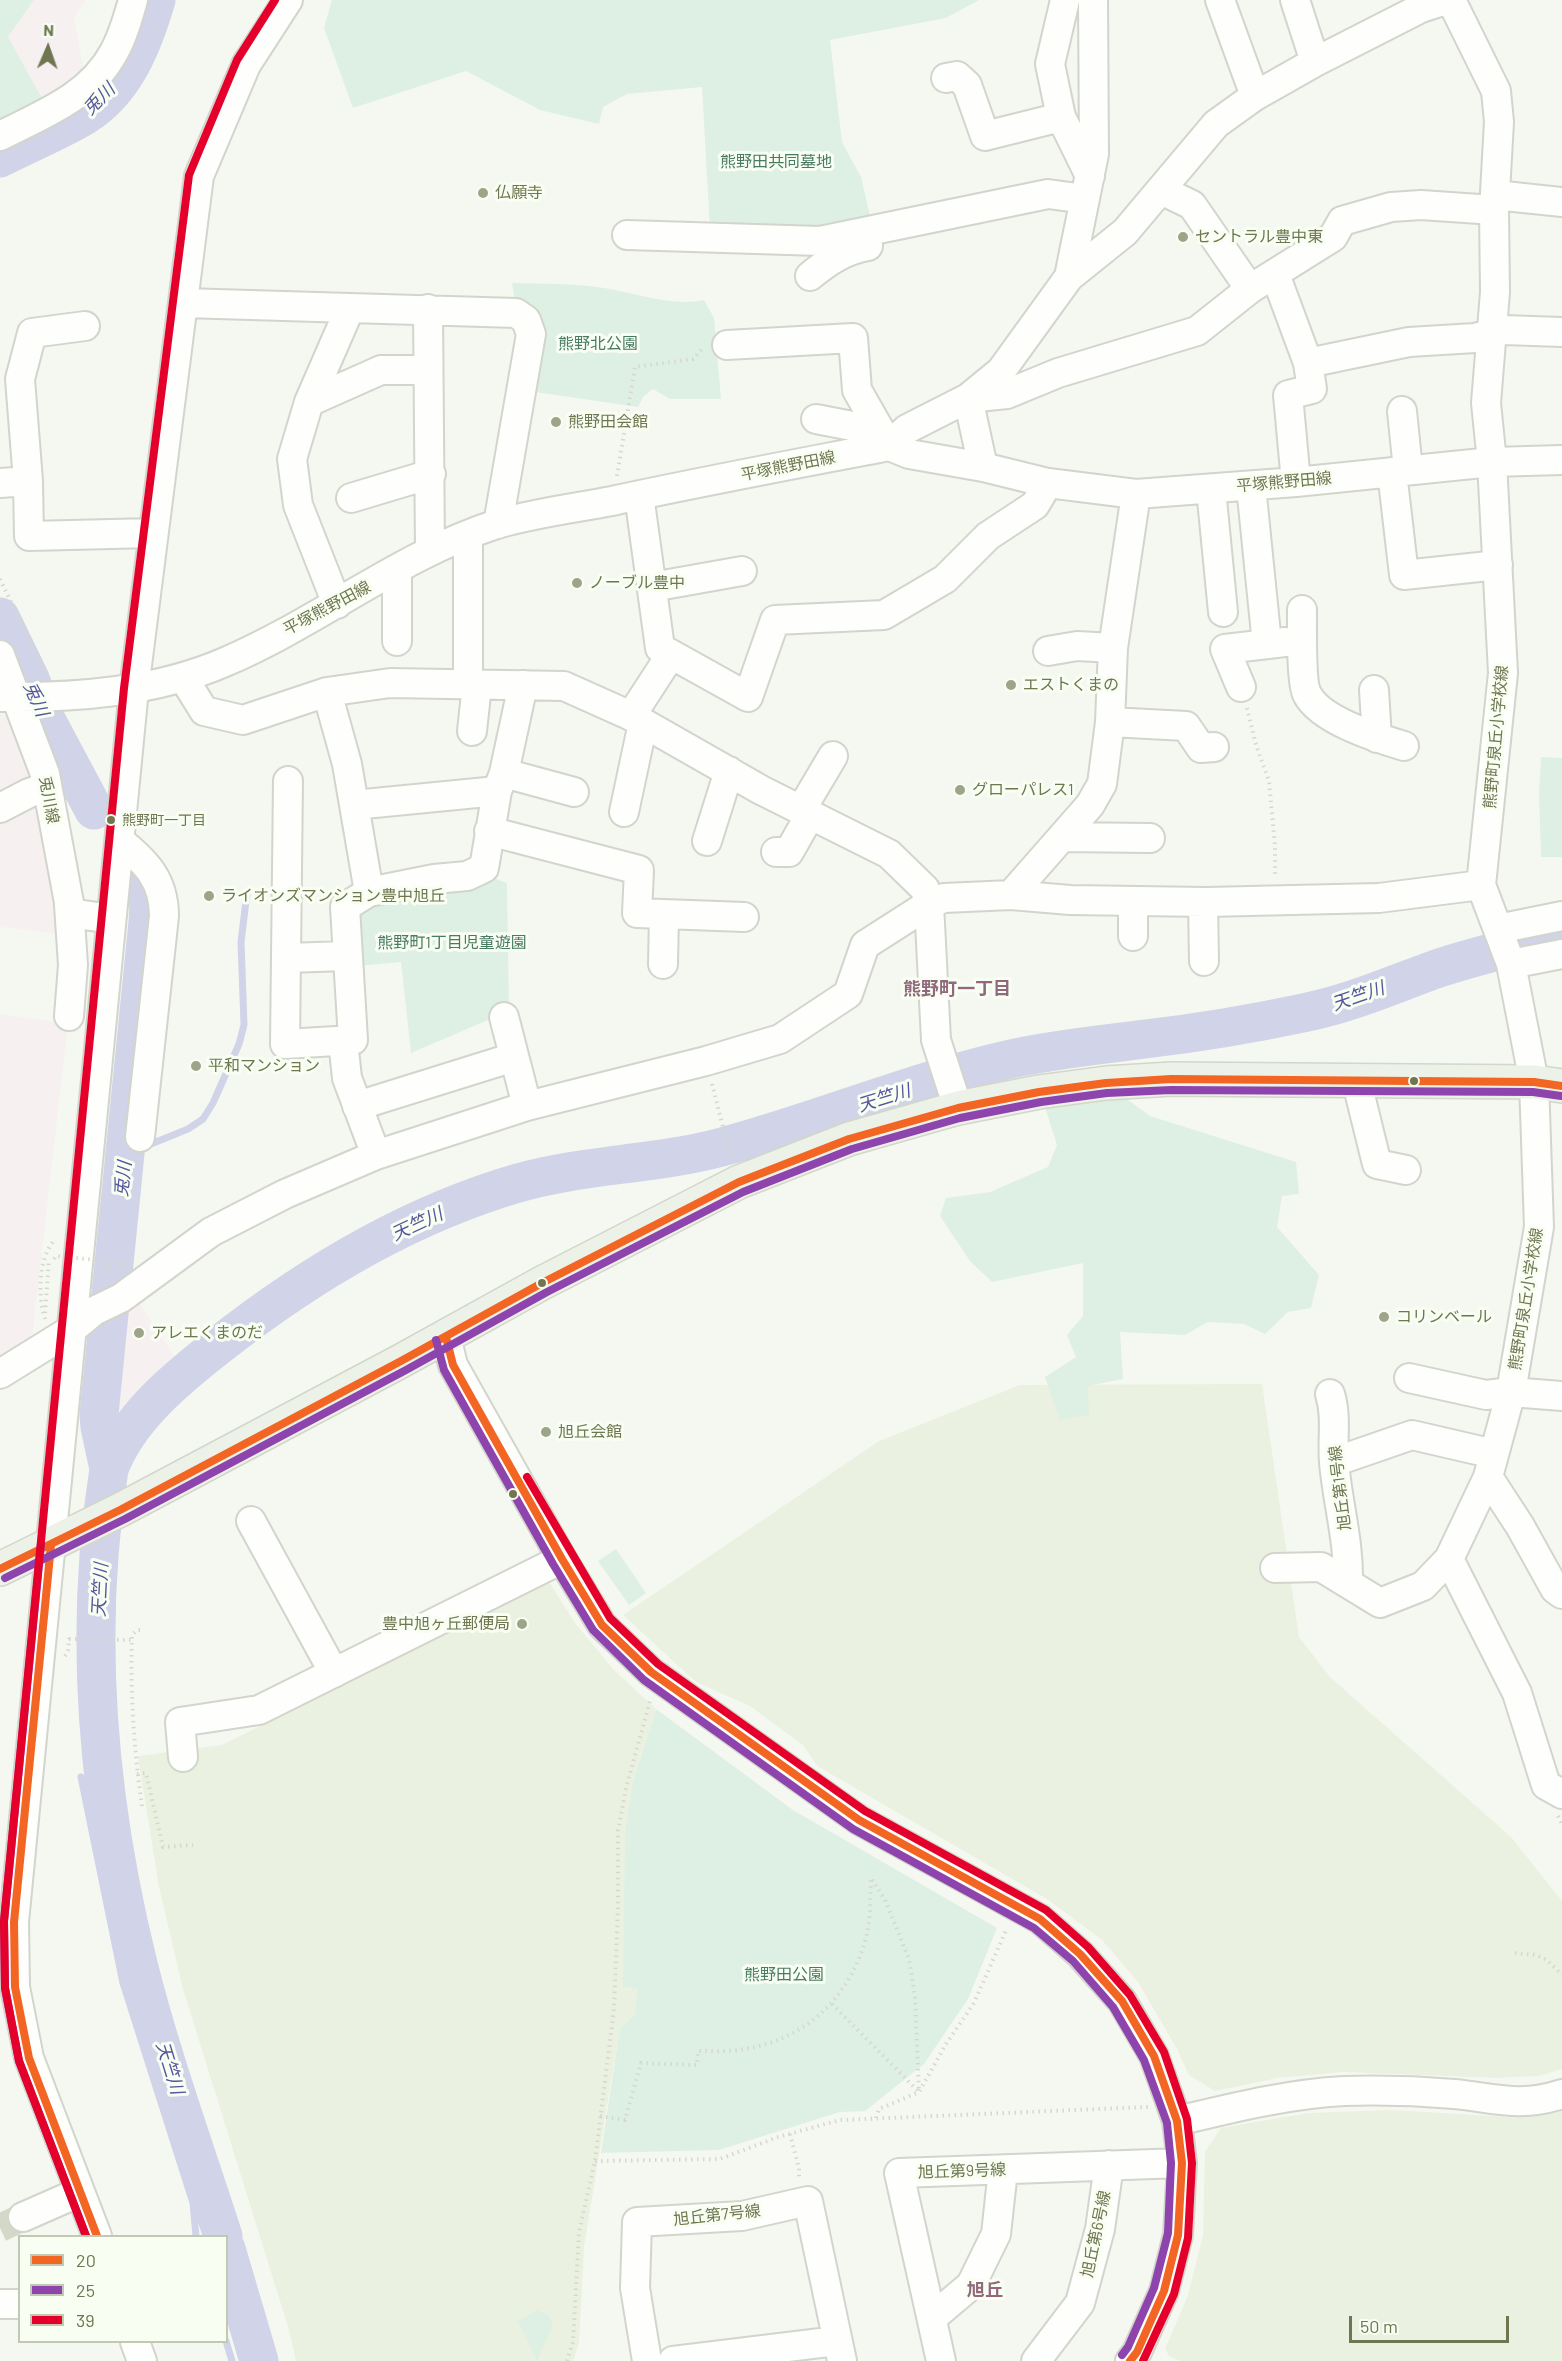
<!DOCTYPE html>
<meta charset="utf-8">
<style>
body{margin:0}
#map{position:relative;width:1562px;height:2361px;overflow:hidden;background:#f5f8f0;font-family:Barlow,sans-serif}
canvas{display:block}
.legend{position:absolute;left:18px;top:2235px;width:210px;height:108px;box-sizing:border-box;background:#f9fef3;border:2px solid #c2c8b2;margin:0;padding:8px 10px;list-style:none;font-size:18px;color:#6f7650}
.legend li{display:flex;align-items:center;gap:12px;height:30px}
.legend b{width:30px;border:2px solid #c2c8b2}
.north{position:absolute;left:18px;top:18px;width:60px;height:60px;-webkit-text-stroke:4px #f9fef3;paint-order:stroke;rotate:2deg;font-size:16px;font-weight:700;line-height:24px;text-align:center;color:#6f7650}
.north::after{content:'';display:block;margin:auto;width:21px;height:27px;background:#6f7650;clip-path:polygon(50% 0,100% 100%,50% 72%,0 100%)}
.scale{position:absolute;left:1349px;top:2316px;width:160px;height:27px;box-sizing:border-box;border:3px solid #6f7650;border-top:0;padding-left:8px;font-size:18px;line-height:21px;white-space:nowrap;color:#6f7650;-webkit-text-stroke:4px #f9fef3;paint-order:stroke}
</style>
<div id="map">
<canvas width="1562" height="2361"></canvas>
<ul class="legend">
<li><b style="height:8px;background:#f26522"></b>20</li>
<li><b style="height:8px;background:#8e44ad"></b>25</li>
<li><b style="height:8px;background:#e4002b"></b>39</li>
</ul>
<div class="north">N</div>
<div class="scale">50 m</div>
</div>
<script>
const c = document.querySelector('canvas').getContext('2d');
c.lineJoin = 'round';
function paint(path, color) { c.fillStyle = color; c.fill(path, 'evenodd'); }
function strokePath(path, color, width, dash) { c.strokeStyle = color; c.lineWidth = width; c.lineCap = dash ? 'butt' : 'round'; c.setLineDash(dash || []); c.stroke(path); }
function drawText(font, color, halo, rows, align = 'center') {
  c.font = font + ' Barlow,"Noto Sans JP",sans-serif'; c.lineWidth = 6; c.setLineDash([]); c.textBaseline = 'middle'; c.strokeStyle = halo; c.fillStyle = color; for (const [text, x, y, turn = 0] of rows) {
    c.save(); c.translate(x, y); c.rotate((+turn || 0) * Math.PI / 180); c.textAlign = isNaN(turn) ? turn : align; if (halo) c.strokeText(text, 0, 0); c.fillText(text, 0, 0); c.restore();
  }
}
paint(new Path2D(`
 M1262 1384 1299 1637 1330 1677 1511 1837 1562 1901V2069L1539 2076 1495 2078 1344 2072 1278 2078 1215 2091 1189 2075 1177 2049 1138 1982 1102 1940 1047 1899 817 1766 804 1746 750 1706 696 1682 623 1615 879 1441 1020 1385Z
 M549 1582 575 1623 614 1670 656 1709 633 1782 624 1987 637 1989 634 2016 620 2027 584 2247 579 2343 573 2361H296L289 2330 183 1989 159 1887 138 1756 222 1745Z
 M1391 2110 1510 2117 1562 2110V2361H1180L1169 2356 1165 2349 1188 2295 1203 2235 1205 2152 1221 2128 1308 2113Z`), '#ebf1e0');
paint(new Path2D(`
 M34 0H86L74 17 84 72 43 100 8 37Z
 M0 712 9 719 23 748 30 778 0 801Z
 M38 801 41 825 59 934 0 927V815Z
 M0 1014 68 1024 32 1338 0 1357Z
 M137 1300 175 1357 127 1406 118 1411 111 1407 121 1309Z`), '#f7f0f1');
paint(new Path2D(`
 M0 0H34L8 37 43 100 0 124Z
 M332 0H979L946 18 830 40 842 142 861 177 871 220 821 232 710 229 702 87 627 94 603 107 599 124 540 110 466 71 353 108 324 28Z
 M512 283C542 284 574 283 604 288 637 293 671 307 704 300L714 318 721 399H670L653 389 643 397 638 407 535 392 515 303Z
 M1541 757 1562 758V857H1541L1539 793Z
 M488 876 507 883 509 1011 411 1053 401 962 358 966 352 917 376 901Z
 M1120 1094 1150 1116 1296 1162 1299 1194 1282 1196 1277 1227 1319 1275 1311 1308 1288 1312 1265 1334 1244 1324 1208 1322 1185 1335 1120 1332 1123 1379 1088 1386 1089 1415 1060 1420 1045 1377 1076 1357 1067 1335 1083 1316V1263L992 1282 970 1261 940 1216 946 1198 990 1192 1048 1167 1057 1145 1044 1104Z
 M616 1549 646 1593 629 1605 598 1561Z
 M656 1709 793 1810 997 1928 968 1999 924 2064 865 2111 840 2112 719 2150 601 2153 620 2027 634 2016 637 1989 623 1987 625 1833 633 1782Z
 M537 2310 549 2316 553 2324 537 2361 518 2321Z`), '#def0e3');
strokePath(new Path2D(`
 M146 1146 188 1129 203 1119 213 1103 239 1044 244 1025 241 942 247 893
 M124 1157 129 1155
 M81 1777 123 1983 193 2203 196 2236
 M226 2341 232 2361`), '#d1d3e8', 7);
strokePath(new Path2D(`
 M0 158C27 144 57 132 84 116 125 91 143 44 156 0
 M0 617 30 679 45 718 94 810
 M109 1469 100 1427 99 1414 148 922 149 903 142 889
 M223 2236C194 2146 161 2056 138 1964 98 1803 83 1633 109 1469 128 1418 176 1379 218 1346 308 1275 408 1215 518 1183 584 1164 655 1165 722 1147 819 1121 913 1081 1011 1059 1056 1049 1100 1045 1145 1039 1198 1033 1251 1024 1303 1013 1350 1004 1394 984 1439 968 1479 955 1520 945 1562 936
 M226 2249 259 2361`), '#d1d3e8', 39);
strokePath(new Path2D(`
 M0 2228 23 2217`), '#d4d8c8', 28, [28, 14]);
const minor = new Path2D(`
 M1065 0 1050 64 1061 117 1090 176
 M1220 0 1255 96
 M1295 0 1315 62
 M946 78 957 76 967 85 985 136 1061 117
 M0 136C43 114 90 97 114 52 123 36 128 18 133 0
 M1161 190 1192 205 1250 289
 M1495 195 1562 202
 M627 235 820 241 1048 194 1085 199
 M1275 274 1308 363 1312 389 1288 395 1296 482
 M810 276C828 261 845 250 868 246
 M1069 277 1094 154 1093 0
 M184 303 516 313 526 320 531 334 498 524
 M428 309 430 551
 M85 326 32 333 20 379 28 481 29 536 153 533
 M727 345 853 338 857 390 889 446 907 429 968 398 1001 371 1069 277 1125 232 1216 124 1255 96 1315 62 1421 8 1446 0
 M1308 363 1409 342 1475 338 1504 330 1562 332
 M309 402 381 370H428
 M1402 411 1408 470
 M816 419 878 431
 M983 467 968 398 1007 394 1058 373 1197 331 1250 289 1333 237 1342 221 1391 207 1421 205 1494 210
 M1392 472 1404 575 1498 565
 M0 483 28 481
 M1251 486 1267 644
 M1211 489 1223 612
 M639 495 660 648 748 697 775 620 884 615 945 579 988 536 1035 505 1048 483
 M351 498 431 474
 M652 587 742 571
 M337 604 298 505 292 459 309 402 350 308
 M1302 610C1302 625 1301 683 1307 694 1320 720 1377 738 1404 746
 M397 641V570
 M1048 651 1077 646 1113 648
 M0 655 45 774 70 908 77 914 111 919
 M183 677 204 711 243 720 327 692 390 683 564 686 631 716 761 790 889 854 925 889 929 904 936 1040 958 1108
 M468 684V536
 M1241 687 1225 649 1285 642
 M1374 690 1377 738
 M327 692 347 764 369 892
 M0 697C75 698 156 692 225 662 319 622 400 555 497 524 534 513 575 508 612 501 704 481 796 464 889 446L909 454 983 467 1048 483 1136 494 1296 482 1492 462 1562 460
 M631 716 670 656
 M1110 722 1186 726 1201 748 1214 747
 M472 731 477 685
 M504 773 574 792
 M288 781 285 1044 353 1040 345 907 369 892 434 879 467 876 484 868 497 791 504 773 523 685
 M354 805 497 791
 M0 808 29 793 47 787
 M801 810 833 756
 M624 812 643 723
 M489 831 639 870 637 913 744 917
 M1062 837 1150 838
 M120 841C146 862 164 880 164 916L140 1137
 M707 841 729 771
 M776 852H789L810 815
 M1011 895 1090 805 1102 784 1110 722 1113 648 1136 494
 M1203 902 1204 961
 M69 905 73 965 69 1016
 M1498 929 1562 916
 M1133 936V901
 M286 958 347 956
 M663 964 664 914
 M1511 964 1562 954
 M504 1017 527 1106
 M343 1041 347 1078 376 1155
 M1356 1079 1377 1164 1406 1170
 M357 1106 514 1057
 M446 1337 453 1365 562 1559 602 1625 651 1672 859 1820 1040 1919 1080 1954 1122 2001 1154 2056 1177 2121 1182 2163 1178 2235 1164 2291 1137 2352 1130 2361
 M0 1374 71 1330 94 1311 121 1298 211 1232 285 1194 376 1155 527 1106 706 1061 780 1039 848 994 865 945 929 904 944 898 1011 895 1070 900 1206 902 1379 898 1481 885
 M1409 1378 1486 1395 1511 1392 1562 1396
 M1330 1394C1337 1417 1332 1439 1334 1463 1338 1505 1349 1541 1348 1583
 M1334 1462 1412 1435 1494 1454
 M1488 1477 1520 1526 1555 1589 1562 1594
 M251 1521 334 1673
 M1449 1559 1517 1693 1546 1785 1562 1794
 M1275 1568 1321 1567 1380 1603 1423 1586 1449 1559 1488 1477 1511 1392 1539 1227 1534 1082 1511 964 1481 885 1503 673 1492 462 1486 403 1495 292 1494 210 1499 122 1496 91 1451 0
 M183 1757 180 1722 259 1710 562 1559
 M1177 2121C1232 2108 1287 2094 1344 2091 1380 2090 1418 2091 1454 2094 1496 2098 1519 2108 1562 2094
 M23 2217 80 2192
 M97 2236 29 2058 15 1987 14 1922 134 689 199 176 246 65 288 0
 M0 2304H20
 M932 2318 971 2285 996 2234 1003 2170
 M135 2342 142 2361
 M647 2361 635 2288 637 2222 742 2216 808 2201 842 2361
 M673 2361 837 2341
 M941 2361 899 2173 1182 2163
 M1036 2361 1080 2303 1100 2229 1109 2165`);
const major = new Path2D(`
 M0 1569 120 1510 401 1361 542 1283 739 1182 849 1139 958 1108 1039 1092 1106 1083 1171 1079 1534 1082 1562 1086`);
strokePath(minor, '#d2d5cb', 32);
strokePath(major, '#d3d6c9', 36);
strokePath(new Path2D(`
 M617 476 635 367 693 359 704 347
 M0 579 45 673
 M1247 708 1256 745 1269 781 1275 846V877
 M712 1084 731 1158
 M104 1267 124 1268 125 1263 106 1261
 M45 1313 49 1260
 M45 1319C38 1296 38 1261 53 1242
 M140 1630H137L132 1635C130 1693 134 1749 142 1806
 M69 1639 132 1640
 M65 1656 68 1652 69 1638
 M137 1774 146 1773 163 1847 193 1845
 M1558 1816 1562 1824
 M1515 1953 1536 1955 1547 1960 1562 1975
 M832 2004 918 2091
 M600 2116 625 2120 641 2063 697 2065 698 2051C713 2051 729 2052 744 2049 807 2040 853 1994 867 1933 871 1916 870 1896 871 1878L885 1900 909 1959 915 1997 919 2092
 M876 2118 879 2109 919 2092 946 2044 974 2003 1007 1928
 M790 2134 799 2168V2178
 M595 2161 720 2159 778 2137 840 2120 1148 2107
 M567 2361 573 2342 579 2232 595 2161 614 2009 618 1906V1831L626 1788 650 1701`), '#d6d8cd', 4, [1.5, 4.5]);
strokePath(minor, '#fefefd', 28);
strokePath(major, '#edf2e8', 33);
strokePath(new Path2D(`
 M54 1259 56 1256 106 1261`), '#d6d8cd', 4, [1.5, 4.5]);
strokePath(new Path2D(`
 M446 1337 453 1365 562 1559 602 1625 651 1672 859 1820 1040 1919 1080 1954 1122 2001 1154 2056 1177 2121 1182 2163 1178 2235 1164 2291 1137 2352 1130 2361
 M51 1545 14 1922 15 1987 29 2058 97 2236
 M0 1569 120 1510 401 1361 542 1283 739 1182 849 1139 958 1108 1039 1092 1106 1083 1171 1079 1534 1082 1562 1086`), '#f26522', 8);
strokePath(new Path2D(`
 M436 1340 444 1370 553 1564 593 1630 644 1680 853 1829 1034 1928 1073 1961 1113 2007 1144 2060 1167 2123 1171 2163 1168 2233 1154 2288 1128 2347 1122 2355
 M41 1544 4 1921 5 1988 19 2061 86 2236
 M5 1578 125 1519 406 1370 547 1292 743 1192 852 1149 960 1118 1041 1102 1107 1093 1171 1090 1533 1092 1561 1096`), '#8e44ad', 8);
strokePath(new Path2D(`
 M527 1477 610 1618 658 1664 865 1811 1046 1910 1088 1947 1130 1995 1164 2052 1187 2119 1192 2163 1188 2238 1174 2294 1143 2361
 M86 2236 19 2061 5 1988 4 1921 124 688 189 175 237 60 275 0`), '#e4002b', 8);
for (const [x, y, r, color] of [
 [483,193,6,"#9ea488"],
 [1183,237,6,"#9ea488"],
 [556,422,6,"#9ea488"],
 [577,583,6,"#9ea488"],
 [1011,685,6,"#9ea488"],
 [960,790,6,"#9ea488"],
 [111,820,5,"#6f7650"],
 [209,896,6,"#9ea488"],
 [196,1066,6,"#9ea488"],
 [1414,1081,5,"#6f7650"],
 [542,1283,5,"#6f7650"],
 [1384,1317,6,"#9ea488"],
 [139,1333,6,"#9ea488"],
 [546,1432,6,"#9ea488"],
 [513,1494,5,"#6f7650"],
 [522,1624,6,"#9ea488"]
]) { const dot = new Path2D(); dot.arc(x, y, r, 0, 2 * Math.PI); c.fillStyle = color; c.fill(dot); strokePath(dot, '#f9fef3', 2); }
drawText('14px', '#6f7650', '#f9fef3', [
 ["熊野町一丁目",122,820]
], 'left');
drawText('16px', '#497b63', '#f9fef3', [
 ["熊野田共同墓地",776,162],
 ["熊野北公園",598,344],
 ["熊野町1丁目児童遊園",452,943],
 ["熊野田公園",784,1975]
]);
drawText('16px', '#6f7650', '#f9fef3', [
 ["仏願寺",495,193],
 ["セントラル豊中東",1195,237],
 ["熊野田会館",568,422],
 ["ノーブル豊中",589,583],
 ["エストくまの",1023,685],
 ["グローパレス1",972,790],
 ["ライオンズマンション豊中旭丘",221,896],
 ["平和マンション",208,1066],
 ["コリンベール",1396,1317],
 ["アレエくまのだ",151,1333],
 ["旭丘会館",558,1432],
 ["豊中旭ヶ丘郵便局",510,1624,"right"]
], 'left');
drawText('16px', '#6f7650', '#f9fef3', [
 ["平塚熊野田線",788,466,-11],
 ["平塚熊野田線",1284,482,-5],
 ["平塚熊野田線",327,608,-28],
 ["熊野町泉丘小学校線",1496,737,-85],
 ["兎川線",49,800,80],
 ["熊野町泉丘小学校線",1526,1299,-81],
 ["旭丘第1号線",1340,1488,-97],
 ["旭丘第9号線",962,2171,-2],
 ["旭丘第7号線",717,2215,-6],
 ["旭丘第6号線",1096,2234,-78]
]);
drawText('italic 18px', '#55569c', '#f9fef3', [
 ["兎川",99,99,-45],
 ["兎川",36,699,66],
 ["天竺川",1358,996,-19],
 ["天竺川",884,1098,-17],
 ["兎川",123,1179,-84],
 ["天竺川",417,1224,-25],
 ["天竺川",100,1590,-87],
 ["天竺川",170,2068,73]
]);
drawText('bold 18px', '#91687d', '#f9fef3', [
 ["熊野町一丁目",957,989],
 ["旭丘",985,2290]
]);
</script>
